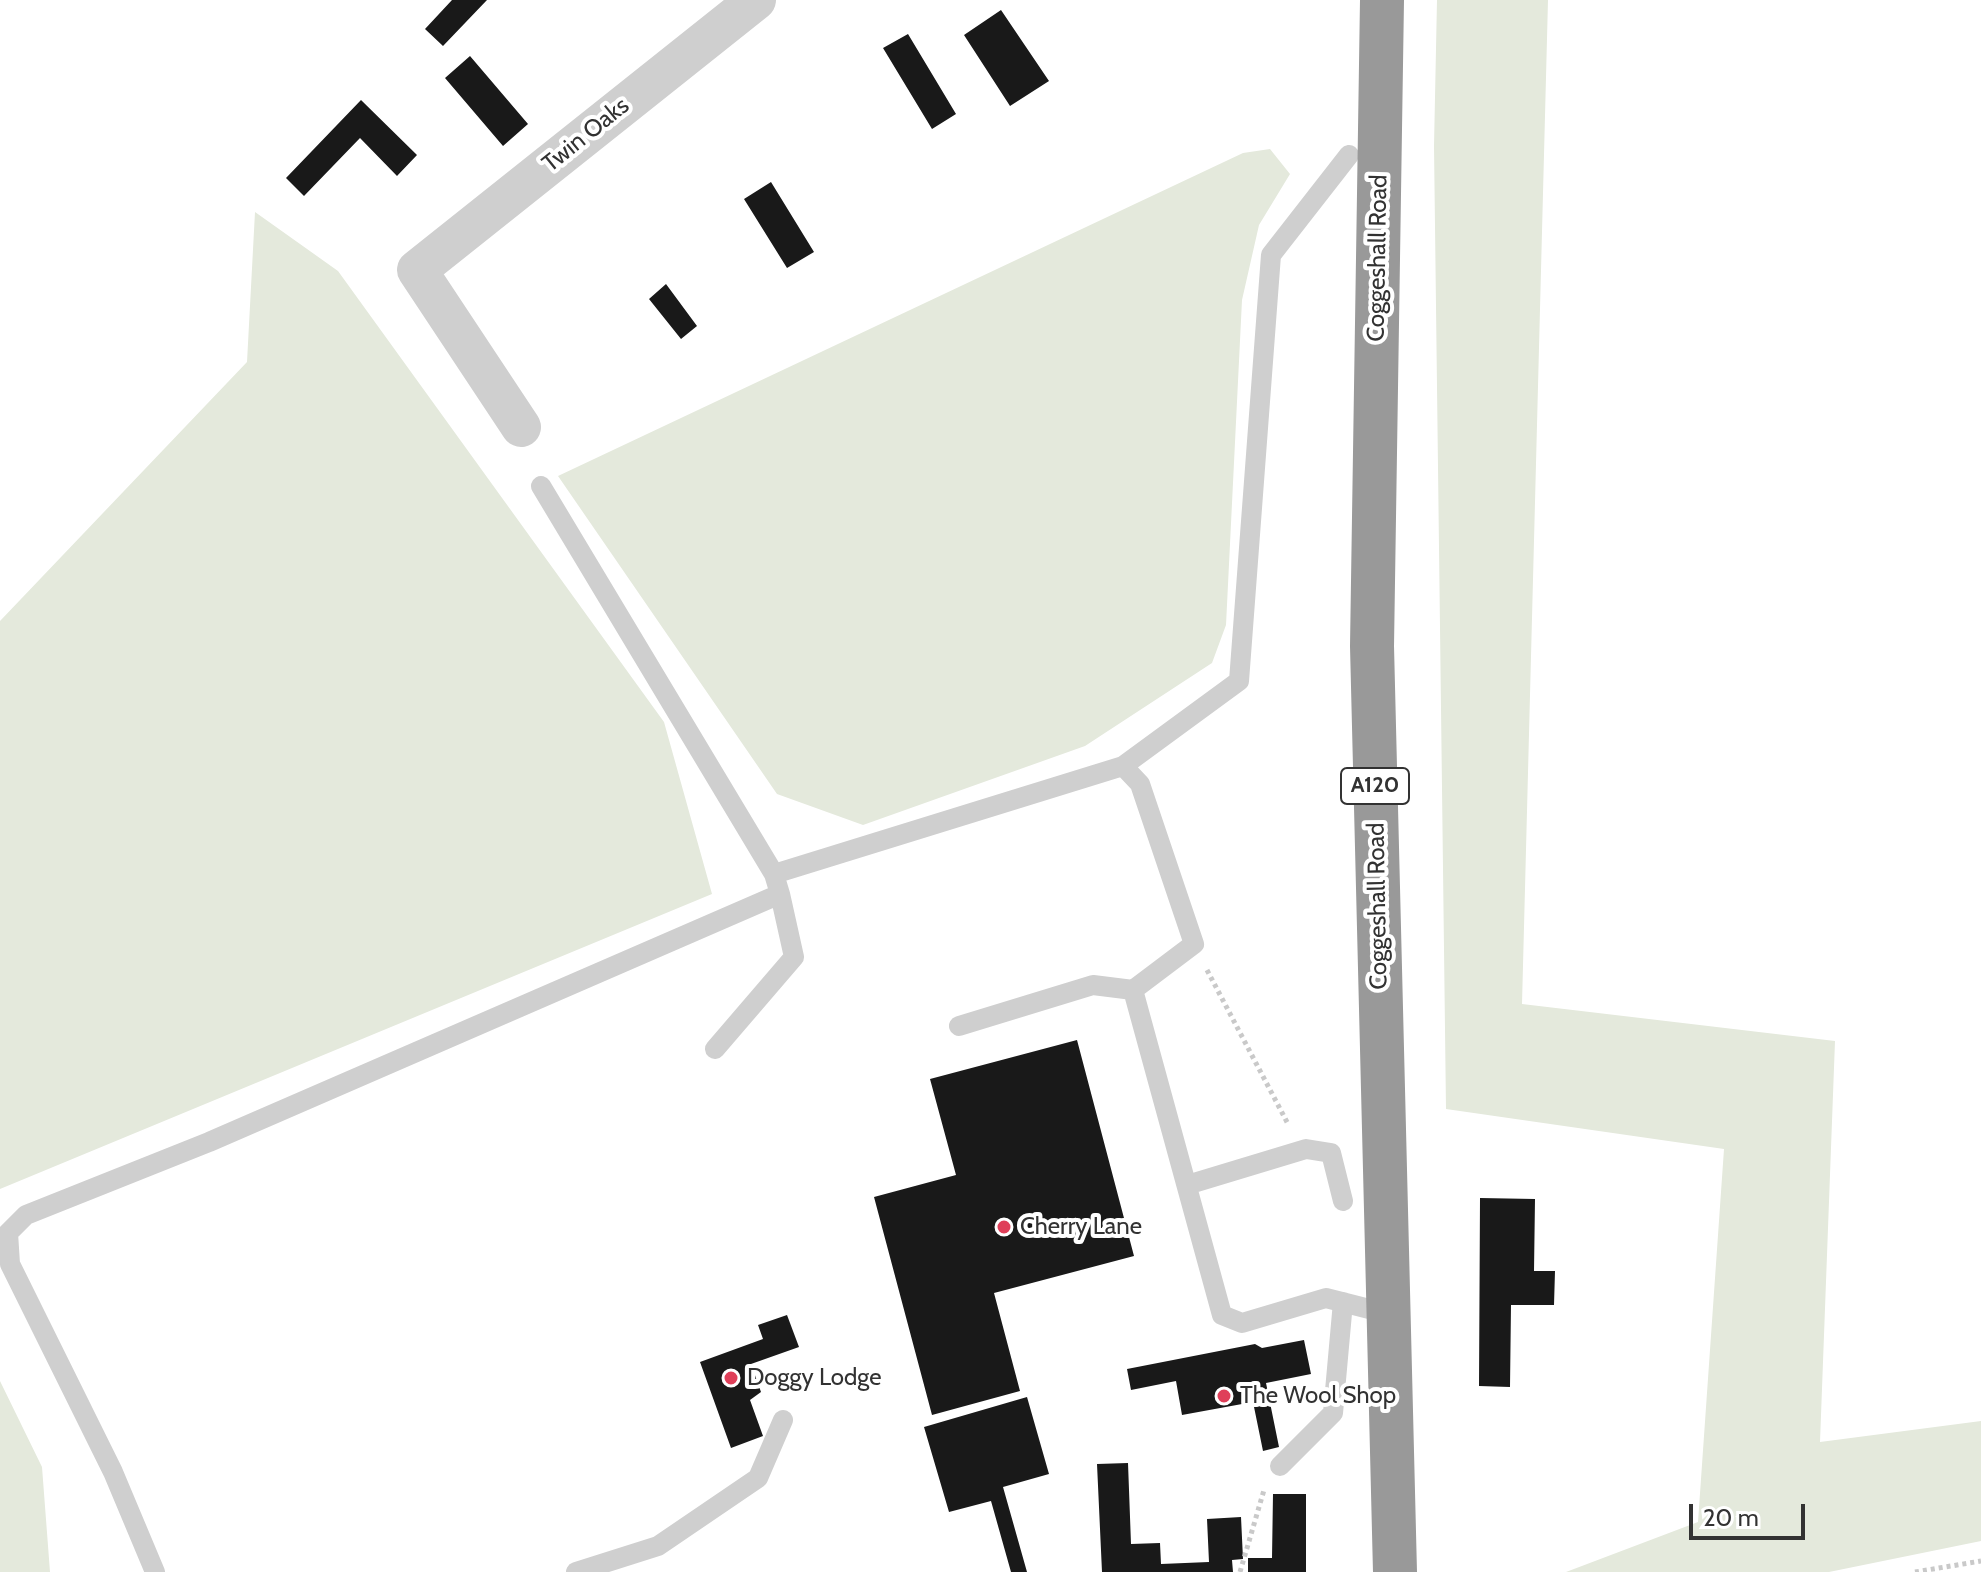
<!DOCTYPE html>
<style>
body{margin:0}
#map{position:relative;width:1981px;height:1572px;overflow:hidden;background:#fff;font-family:Cabin,sans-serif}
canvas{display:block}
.scale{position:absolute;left:1689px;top:1504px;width:116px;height:36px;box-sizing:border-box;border:4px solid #323232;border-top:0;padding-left:10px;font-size:24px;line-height:28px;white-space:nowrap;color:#323232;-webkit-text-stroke:6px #fff;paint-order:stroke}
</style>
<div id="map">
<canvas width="1981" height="1572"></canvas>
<div class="scale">20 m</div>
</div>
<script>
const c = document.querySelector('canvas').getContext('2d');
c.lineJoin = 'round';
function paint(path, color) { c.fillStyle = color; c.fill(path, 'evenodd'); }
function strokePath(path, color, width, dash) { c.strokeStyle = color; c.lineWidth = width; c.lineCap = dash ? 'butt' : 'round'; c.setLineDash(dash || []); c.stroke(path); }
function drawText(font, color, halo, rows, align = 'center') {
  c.font = font + ' Cabin,sans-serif'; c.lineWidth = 8; c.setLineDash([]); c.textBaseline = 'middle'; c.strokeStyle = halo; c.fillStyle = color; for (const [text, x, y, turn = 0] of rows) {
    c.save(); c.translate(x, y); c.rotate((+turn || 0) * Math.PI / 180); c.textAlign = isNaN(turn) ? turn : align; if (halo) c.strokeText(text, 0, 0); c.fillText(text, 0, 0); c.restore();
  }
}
paint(new Path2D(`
 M1437 0H1548L1522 1004 1835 1041 1820 1442 1981 1421V1541L1829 1572H1566L1698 1522 1724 1149 1446 1109 1434 146Z
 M1270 149 1290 174 1259 225 1242 300 1226 625 1212 663 1085 746 863 825 777 794 558 476 1243 153Z
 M255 212 338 271 664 722 712 894 0 1189V621L247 362Z
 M0 1381 42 1467 50 1572H0Z`), '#e4e9dc');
paint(new Path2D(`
 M452 0H487L443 46 425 29Z
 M1001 10 1049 81 1010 106 964 35Z
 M908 34 956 114 932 129 883 48Z
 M470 56 528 124 503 146 445 78Z
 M361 100 417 155 397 176 360 138 304 196 286 178Z
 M771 182 814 252 787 268 744 199Z
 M666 284 697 326 681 339 649 299Z
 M1077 1040 1134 1256 994 1293 1020 1391 932 1415 874 1197 956 1175 930 1079Z
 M1480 1198 1535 1199 1534 1271H1555L1554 1305H1511L1510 1387 1479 1386Z
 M787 1315 799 1347 751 1364 761 1392 750 1400 763 1436 731 1448 700 1362 763 1339 758 1325Z
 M1304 1340 1311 1374 1266 1383 1279 1447 1263 1451 1253 1402 1182 1415 1176 1381 1131 1390 1127 1369 1255 1344 1262 1348Z
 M1027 1397 1049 1474 1003 1487 1027 1572H1011L991 1501 949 1512 924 1427Z
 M1128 1463 1131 1544 1160 1543 1161 1564 1209 1562 1207 1519 1241 1517 1243 1559 1232 1560 1233 1572H1102L1097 1464Z
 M1273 1494H1306V1572H1248V1558H1272Z`), '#191919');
strokePath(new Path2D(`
 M1207 970 1288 1124
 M1240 1572 1264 1490
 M1915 1572 1981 1561`), '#c9c9c9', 5, [4, 4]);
strokePath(new Path2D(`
 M1123 766 1239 681 1271 255 1349 155
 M774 874 1123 766 1140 784 1194 944 1133 990
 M959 1026 1093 985 1133 990 1222 1315 1242 1323 1326 1298 1389 1314
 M715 1049 794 957 780 894
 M1187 1185 1306 1149 1331 1153 1343 1201
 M1280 1466 1333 1413 1343 1302
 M155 1572 113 1472 10 1264 8 1233 26 1215 209 1142 780 894 774 874 541 486
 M576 1572 658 1546 758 1478 783 1420`), '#cfcfcf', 20);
strokePath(new Path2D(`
 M521 427 417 270 756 0`), '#cfcfcf', 40);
strokePath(new Path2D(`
 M1382 0 1372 646 1395 1572`), '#999', 44);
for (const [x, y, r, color] of [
 [1004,1227,8,"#df3f59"],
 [731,1378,8,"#df3f59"],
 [1224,1396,8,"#df3f59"]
]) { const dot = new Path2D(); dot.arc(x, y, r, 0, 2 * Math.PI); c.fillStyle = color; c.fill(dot); strokePath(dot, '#fff', 3); }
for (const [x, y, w] of [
 [1375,786,68]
]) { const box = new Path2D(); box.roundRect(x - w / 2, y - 18, w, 36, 6); c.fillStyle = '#fff'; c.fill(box); strokePath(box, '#323232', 2); }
drawText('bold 22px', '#323232', null, [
 ["A120",1375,786]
]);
drawText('24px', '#323232', '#fff', [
 ["Twin Oaks",586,135,-39],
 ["Coggeshall Road",1378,258,-89],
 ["Coggeshall Road",1378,906,-91]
]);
drawText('24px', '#323232', '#fff', [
 ["Cherry Lane",1020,1227],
 ["Doggy Lodge",747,1378],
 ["The Wool Shop",1240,1396]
], 'left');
</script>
